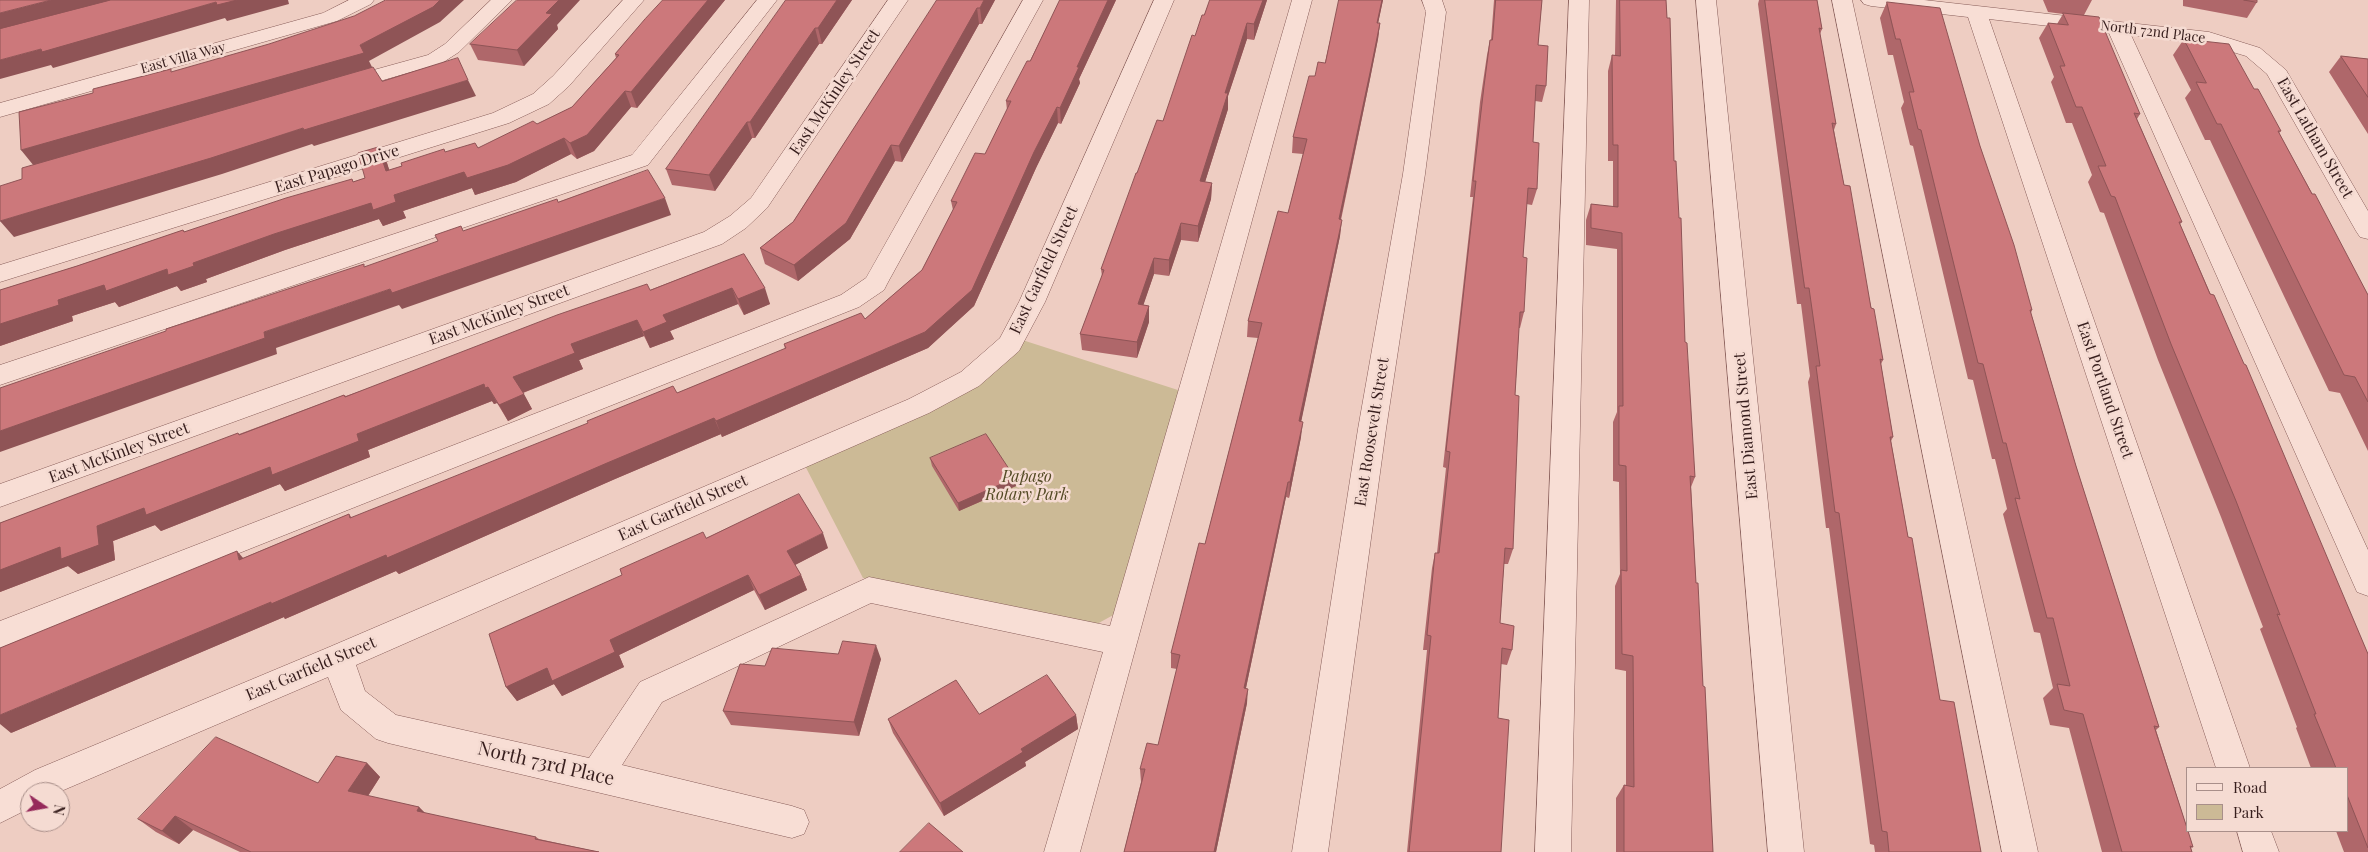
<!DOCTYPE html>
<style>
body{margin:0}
#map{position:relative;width:2368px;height:852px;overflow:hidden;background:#eecdc2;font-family:"Playfair Display",serif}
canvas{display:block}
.legend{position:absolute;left:2186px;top:767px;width:162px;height:65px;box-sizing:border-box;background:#f5dbd2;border:1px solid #a98f8a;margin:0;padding:6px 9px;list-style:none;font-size:15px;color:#371e1d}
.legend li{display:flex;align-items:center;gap:10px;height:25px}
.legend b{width:25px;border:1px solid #a98f8a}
.north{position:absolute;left:20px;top:782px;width:50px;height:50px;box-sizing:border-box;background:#f5dbd2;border:1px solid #a98f8a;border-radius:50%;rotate:102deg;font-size:14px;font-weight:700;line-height:20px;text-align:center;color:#371e1d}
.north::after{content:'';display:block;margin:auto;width:18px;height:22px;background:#962a5b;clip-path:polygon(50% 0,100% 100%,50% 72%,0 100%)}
</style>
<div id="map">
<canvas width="2368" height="852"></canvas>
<ul class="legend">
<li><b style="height:6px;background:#f8ded5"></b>Road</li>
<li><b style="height:14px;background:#ccba96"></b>Park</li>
</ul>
<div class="north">N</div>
</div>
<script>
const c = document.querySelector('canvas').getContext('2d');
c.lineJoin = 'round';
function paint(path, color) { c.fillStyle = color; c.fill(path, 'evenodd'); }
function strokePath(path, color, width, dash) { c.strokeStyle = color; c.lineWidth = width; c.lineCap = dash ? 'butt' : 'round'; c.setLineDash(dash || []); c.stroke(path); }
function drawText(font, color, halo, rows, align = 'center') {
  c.font = font + ' "Playfair Display",serif'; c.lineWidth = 5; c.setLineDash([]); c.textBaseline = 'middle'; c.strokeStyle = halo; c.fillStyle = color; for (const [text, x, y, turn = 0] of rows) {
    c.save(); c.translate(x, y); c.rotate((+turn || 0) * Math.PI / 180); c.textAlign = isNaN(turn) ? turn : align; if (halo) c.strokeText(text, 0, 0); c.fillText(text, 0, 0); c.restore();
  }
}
paint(new Path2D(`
 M1013 337 1181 391 1117 613 1095 625 863 578 801 458 922 405Z`), '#ccba96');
const minor = new Path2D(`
 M349 0H374L371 4 337 21 0 117V103L323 13Z
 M491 0H512L459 52 442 63 342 92 334 91 331 86 334 81 428 55 445 44Z
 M623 0H644L569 86 549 104 509 123 0 282V265L493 113 533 94 553 76Z
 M757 0H777L648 165 0 385V365L632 155Z
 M888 0H908L767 208 746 228 722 244 0 507V484L704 232 730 216 751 198Z
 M1023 0H1043L887 284 884 290 859 307 0 648V621L841 295 866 278Z
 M1154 0H1174L1045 302 1019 351 979 386 929 413 356 665 365 691 396 715 589 758 640 682 869 577 1110 626 1292 0H1312L1080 852H1044L1103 652 871 603 662 702 622 765 792 806 804 810 809 822 804 834 792 838 388 743 376 739 341 710 328 677 59 792H30V808L0 823V789L35 770 327 648 909 399 961 372 1000 338 1019 302Z
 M1422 0H1442L1446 12 1425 174 1386 429 1328 852H1292L1358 429 1403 174 1426 12Z
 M1569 0H1589L1571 852H1535Z
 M1696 0H1716L1804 852H1768Z
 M1832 0H1852L2038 852H2002Z
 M1861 0H1924L2209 32 2260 48 2286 70 2368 211V239L2360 237 2356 231 2267 74 2246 56 2206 44 2131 35 2368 550V596L2357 592 2353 583 2109 33 1989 19 2250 768H2216L1968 17 1871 6 1864 4Z
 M2237 831H2271L2279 852H2243Z`);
strokePath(minor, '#875d59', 1);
paint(minor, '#f8ded5');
paint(new Path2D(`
 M663 0H725L637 108 631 107 594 151 577 159 571 154 516 182 475 195 472 188 403 211 406 218 383 226 379 219 285 250 206 279 207 282 181 291 177 286 119 307 115 302 72 316 73 321 0 346V290L77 266 183 230 185 232 352 179 353 182 365 178 378 147 387 163 389 170 446 152 478 148 537 124 572 107 616 58 615 54Z
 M786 0H852L822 44H819L755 138H752L715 191 672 185 666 169Z
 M937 0H995L982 24H979L902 162 895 161 850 239 798 281 765 264 760 248 793 222Z
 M1060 0H1116L1079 79 1080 83 1061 124 1058 123 1036 168 974 306 928 348 722 437 721 434 615 479 399 574 396 571 285 619 284 617 11 733 243 558 349 514 352 518 677 393 785 349 784 344 865 319 922 270 953 210 951 201 985 154 1007 110 1006 101 1030 61Z
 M1210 0H1267L1254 40 1247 39 1228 96V109L1205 182 1212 183 1211 199 1198 242 1181 240 1169 276 1154 274 1143 305 1149 306V322L1137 358 1082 350 1080 334 1102 276 1101 269 1137 173 1163 121Z
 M1339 0H1383L1378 23H1380L1378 39 1369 84 1341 220 1340 236 1301 421V437L1289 498 1286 497 1246 688 1247 703 1216 852H1124L1141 782 1140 769 1158 745 1177 669 1171 668V653L1205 544 1258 338 1247 337 1248 321 1288 213 1303 154 1292 153 1293 137 1315 76 1325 63Z
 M1494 0H1542L1538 45 1546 86 1542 102 1535 101 1533 142 1537 189 1532 205 1526 204 1523 257 1524 312 1520 328H1519L1515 395 1513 549 1508 564H1504L1500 623 1512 650 1507 665 1501 664 1498 718 1501 852H1407L1427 650H1423L1432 568 1435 553H1437L1446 468 1443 467 1473 197H1470L1480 102 1487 55 1490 40H1491Z
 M1616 0H1666L1674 161 1685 342 1695 477 1691 487 1696 583 1703 686 1713 852H1616V798L1624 785H1626V671L1615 669V586L1620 574 1619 482 1613 481V422L1617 412V249L1586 245V220L1591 204 1613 207V161H1608V71L1612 55H1615Z
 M1759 0H1817L1822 29 1820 34 1836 124 1834 130 1844 185 1883 360 1881 364 1893 437 1891 441 1908 537 1940 700 1981 852H1875L1874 845 1870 844 1829 528H1826L1808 382 1810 376 1801 304H1797L1758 4Z
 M2043 0H2092L2084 15 2140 114 2137 119 2182 222 2180 224 2368 654V852H2344L2336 831H2347V768H2311L2296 728 2297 727 2260 629 2263 627 2221 517 2158 360 2104 213 2100 212 2088 182 2092 175 2072 123H2066L2051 82 2054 77 2039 38 2048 23 2057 24 2063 14 2048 12Z
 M2183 0H2257V2L2247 18 2183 6Z
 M1887 2 1980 146 2032 310 2031 313 2076 466 2159 727 2156 730 2193 847 2191 848 2192 852H2102L2069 728 2050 725 2043 698 2053 688 2040 633 2034 632 2003 514 2007 509 1995 459H1992L1973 380 1968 379 1913 146 1910 145 1901 108 1904 102 1893 55H1888L1880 18Z
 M557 25 558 29 524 66 478 60 470 44Z
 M2184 39 2254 89 2281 131 2279 133 2368 295V451L2340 393 2329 391 2210 140H2205L2185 98 2191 90 2173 55Z
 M2341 56 2368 59V134L2329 72Z
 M744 254 770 304 744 315 738 304 670 331 674 339 650 348 644 336 579 360 583 369 523 393 532 409 508 421 497 403 494 404 492 401 368 450 370 457 285 491 280 484 161 531 155 525 113 541 115 560 78 574 68 566 0 592V523L344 395 346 396 650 290Z
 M930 458 1016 486 959 511 932 466Z
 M706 538 828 548 795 565 801 575 807 590 765 610 754 590 619 655 624 667 562 696 554 684 517 701 506 687Z
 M838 654 881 659 859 736 731 725 723 711 765 666Z
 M979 714 1076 715 1078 729 1025 762 1026 766 944 816 893 733 888 719Z
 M367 763 380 777 368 796 419 807 425 813 536 837 539 839 599 852H240L193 830 179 844 156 832 138 819 318 783Z`), '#af676a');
paint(new Path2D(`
 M51 0H122L0 32V13Z
 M237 0H288L289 4 227 21 225 18 53 68 51 65 0 79V60L216 2Z
 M440 0H464L440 22 369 61 373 69 34 166 21 150 360 45Z
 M559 0H580L557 25 558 29 524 66 517 50 546 13Z
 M708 0H725L637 108 631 92Z
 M837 0H852L822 44 818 28Z
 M984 0H995L982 24 980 8Z
 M1108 0H1116L1079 79 1080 83 1061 124 1060 108 1077 67Z
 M1263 0H1267L1254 40V24Z
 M1382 0H1383L1375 38 1377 23Z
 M977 8 979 24 902 162 899 146Z
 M1247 23V39L1228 96V109L1200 198V181L1225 93Z
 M1380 23 1378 39 1369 84 1337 236 1339 219Z
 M815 28 819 44 755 138 750 122Z
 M468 80 476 96 314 146 312 144 222 174 14 237 0 221 303 128Z
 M625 91 631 107 594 151 577 159 570 143Z
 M1057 107 1058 123 1036 168 974 306 928 348 722 437 716 421 925 332 1034 152Z
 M747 122 752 138 715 191 709 175Z
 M564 138 571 154 516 182 475 195 472 188 403 211 406 218 383 226 379 219 285 250 206 279 207 282 181 291 177 286 119 307 115 302 72 316 73 321 0 346V324L58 300 104 285 193 263 274 234Z
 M891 145 895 161 850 239 798 281 794 265Z
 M378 147 387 163 395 187 386 171Z
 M1212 183 1211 199 1198 242V226Z
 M665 198 671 215 402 309 399 305 276 348 277 354 0 452V431L264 332 390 289Z
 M1342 220 1340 236 1298 437 1299 421Z
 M1181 223V240L1169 276V260Z
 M1154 258V274L1138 321V304Z
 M732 288 738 304 670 331 674 339 650 348 643 332 663 315Z
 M765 288 770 304 744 315 738 299Z
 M1149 306V322L1137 358V342Z
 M637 320 644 336 579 360 583 369 522 393 513 377 571 344Z
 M484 384 488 387 497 403 494 404 492 401 368 450 370 457 285 491 280 484 161 531 155 525 113 541 115 560 78 574 68 566 0 592V570L97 526 144 508 357 434Z
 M524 394 532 409 508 421 499 405Z
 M714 418 721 434 615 479 399 574 396 571 285 619 284 617 11 733 0 724V715Z
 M1303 422 1301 437 1289 498 1290 482Z
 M1015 478 1016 486 959 511 958 503Z
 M1288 482 1286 497 1243 702 1244 688Z
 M823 533 828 548 793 566 787 551Z
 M237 551 251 567 239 560Z
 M748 575 754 590 619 655 624 667 562 696 554 684 517 701 506 687 547 668 610 640Z
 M801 575 807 590 765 610 759 595Z
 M876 645 881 659 859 736 854 722Z
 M1248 689 1247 703 1216 852H1214Z
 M1076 715 1078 729 1025 762 1026 766 944 816 940 803 1021 749Z
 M367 763 380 777 362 805 348 791Z
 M419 807 432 820 417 811Z
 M175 816 193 830 179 844 162 831Z`), '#8f5456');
const building = new Path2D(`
 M0 0H51L0 13Z
 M111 0H237L217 5 216 2 42 52 41 49 0 60V29Z
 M386 0H440L433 7 360 45 364 53 21 150 19 112 93 93V89L171 69V72L269 44 354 16Z
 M517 0H559L546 13 552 14 517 50 470 44Z
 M663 0H708L631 92 625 91 587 135 570 143 564 138 508 165 467 178 464 172 394 195 396 202 373 210 371 203 274 234 193 263 194 266 168 275 167 269 106 291 104 285 58 300 59 305 0 324V290L77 266 183 230 184 232 286 198 352 179 353 182 365 178 358 153 378 147 386 171 402 166 401 163 444 149 445 152 475 143 478 148 533 121 537 124 572 107 619 55 615 54 645 19Z
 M786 0H837L818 28H815L750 122H747L709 175 666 169Z
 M937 0H984L980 8H977L899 146 891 145 846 223 794 265 760 248 793 222Z
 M1060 0H1108L1077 67H1079L1060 108 1057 107 1034 152 972 290 925 332 716 421 714 418 607 463 387 558 386 555 271 604V602L0 715V648L237 551 239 560 349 514 350 518 588 423 587 421 673 386 677 393 786 348 784 344 861 313 865 319 922 270 957 202 951 201 975 153 985 154 1011 101H1006L1027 61H1030Z
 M1210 0H1263L1254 24 1247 23 1225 93H1228L1200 181 1212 183 1198 226 1181 223 1169 260 1154 258 1138 304 1149 306 1137 342 1080 334 1104 270 1101 269 1136 173H1137L1157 120 1163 121 1192 35 1195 36 1202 15H1204Z
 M1339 0H1382L1377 23H1380L1371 68 1339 219 1342 220 1299 421 1303 422 1290 482H1288L1244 688 1248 689 1214 852H1124L1145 769H1140L1147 743 1158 745 1180 655 1171 653 1199 543 1205 544 1262 323 1248 321 1278 211 1288 213 1307 139 1293 137 1309 76H1315L1318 62 1325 63Z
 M1496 0H1542L1538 45 1548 46 1546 86 1536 85 1533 142 1539 143 1537 189 1528 188 1523 257 1527 258 1524 312H1520L1515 395 1519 396 1513 549 1505 548 1500 623 1514 626 1512 650 1502 648 1498 718 1509 720 1501 852H1409L1431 636 1427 635 1435 553H1439L1450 452 1446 451 1476 181H1473L1484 86 1490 40H1492Z
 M1620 0H1666L1667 18H1670L1674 161H1676L1679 218H1681L1685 342 1687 343 1695 477 1690 476 1696 583H1698L1703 686 1705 687 1713 852H1624V785L1634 787 1633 656 1622 654 1621 570 1627 571 1626 466 1619 465V406H1623L1622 233 1591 228V204L1618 207V145H1613L1612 55 1620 56Z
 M1765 0H1817L1822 29 1819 28 1836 124 1832 123 1844 185 1850 186 1871 308 1874 309 1883 360 1880 359 1893 437H1890L1908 537 1912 538 1940 700 1954 702 1981 852H1889L1887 832 1882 831 1839 513 1835 512 1816 366H1820L1809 288H1805Z
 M2244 0H2257V2Z
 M1887 2 1940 8 1980 146 2014 245 2032 310H2030L2076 466 2159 727 2154 726 2187 828V831H2188L2193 847 2190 846 2192 852H2122L2083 714 2064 710 2057 684 2070 686 2053 618H2047L2015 498 2020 499 2006 443H2003L1983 364 1978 363 1921 130 1918 129 1909 92H1914L1900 39H1896Z
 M2063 13 2099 17 2140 114 2134 113 2182 222H2179L2210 294 2214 295 2244 364 2246 365 2368 654V848L2347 795V768H2336L2314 714H2316L2277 614 2280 615 2236 501 2171 344 2115 197 2111 196 2098 166H2106L2082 107H2076L2060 66H2065L2048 23 2068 25Z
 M2184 39 2229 44 2254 89H2258L2281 131H2278L2312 194H2315L2368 295V402L2355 377 2344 375 2221 124H2217L2196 82 2206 83Z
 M2341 56 2368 59V97Z
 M458 58 468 80 304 130 303 128 211 158 0 221V186L22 179V168L373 67 382 81Z
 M648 170 665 198 392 293 390 289 264 332 265 338 0 431V388L166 331V329L364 264V267L438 241 435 235 461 226 463 231 557 199 558 202Z
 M744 254 765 288 738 299 732 288 663 315 667 322 643 332 637 320 571 344 575 353 513 377 524 394 499 405 488 387 485 388 484 384 357 434 359 441 272 475 270 467 146 515 144 508 97 526 99 545 61 559 60 547 0 570V523L238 433 239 435 344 395 345 397 557 315 647 284 650 290Z
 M986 434 1015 478 958 503 930 458Z
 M799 494 823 533 787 551 801 575 759 595 748 575 610 640 615 652 552 681 547 668 506 687 489 634 622 575 620 569 703 532 706 538Z
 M843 641 876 645 854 722 723 711 740 664 765 666 772 648 838 654Z
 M1047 675 1076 715 1021 749 1023 752 940 803 888 719 956 680 979 714Z
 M216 737 318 783 336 756 367 763 348 791 419 807 417 811 536 837 535 839 599 852H251L175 816 162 831 138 819Z
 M929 823 963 852H900Z`);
paint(building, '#cc787b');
strokePath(building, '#8f5456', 1);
drawText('14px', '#371e1d', '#f5dbd2', [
 ["North 72nd Place",2153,32,7],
 ["East Villa Way",183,58,-15]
]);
drawText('16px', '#371e1d', '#f5dbd2', [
 ["East McKinley Street",835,92,-56],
 ["East Latham Street",2315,138,60],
 ["East Papago Drive",337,169,-17],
 ["East Garfield Street",1044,270,-65],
 ["East McKinley Street",499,315,-20],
 ["East Portland Street",2105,390,71],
 ["East Diamond Street",1746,426,-95],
 ["East Roosevelt Street",1372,432,-81],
 ["East McKinley Street",119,453,-20],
 ["East Garfield Street",683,508,-24],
 ["East Garfield Street",311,669,-23]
]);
drawText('italic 16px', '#534a24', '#f5dbd2', [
 ["Papago",1027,477],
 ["Rotary Park",1027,495]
]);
drawText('19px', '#371e1d', '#f5dbd2', [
 ["North 73rd Place",546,764,13]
]);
</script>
